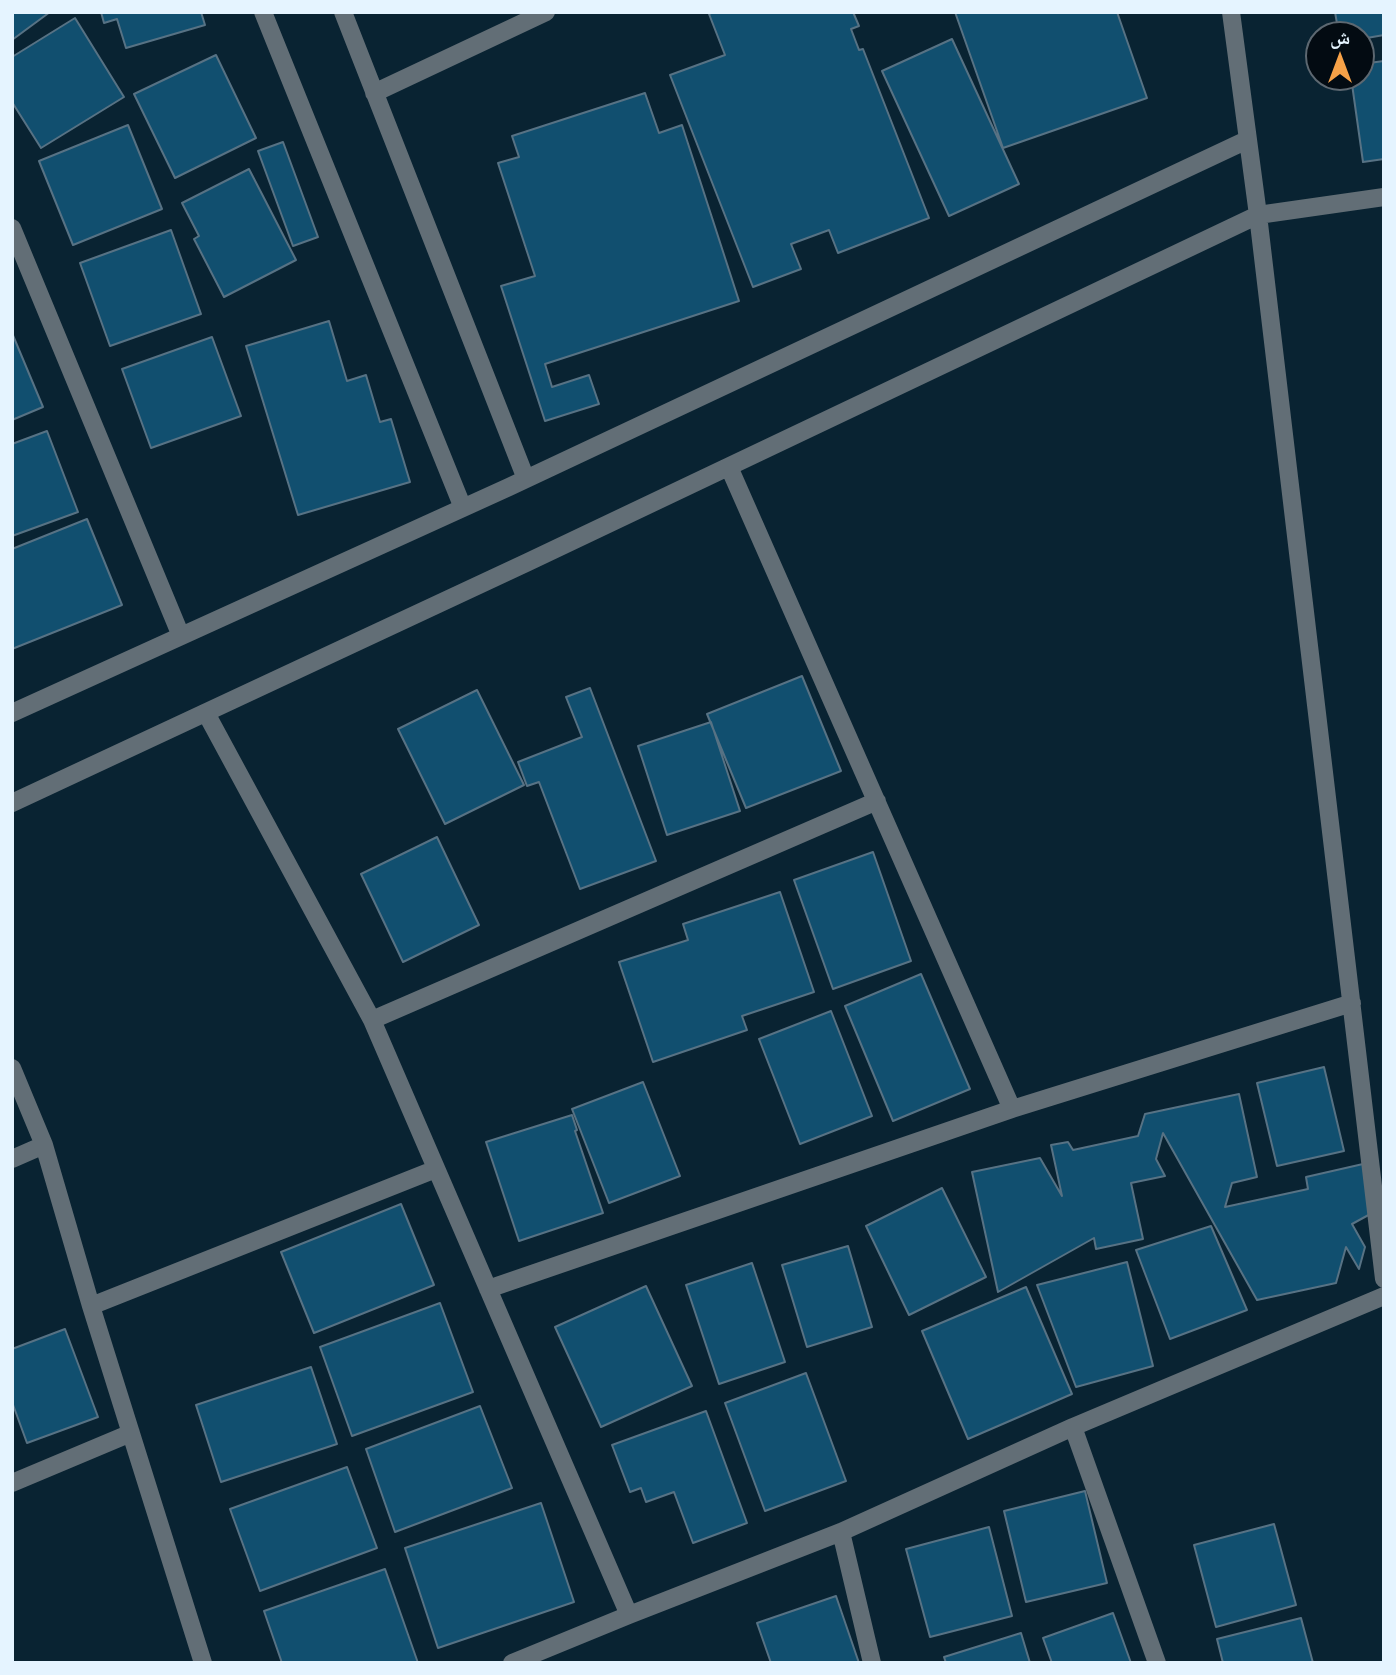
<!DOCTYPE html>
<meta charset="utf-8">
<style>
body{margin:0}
#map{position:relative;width:1396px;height:1675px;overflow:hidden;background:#092332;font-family:"Asap Condensed","Noto Naskh Arabic",sans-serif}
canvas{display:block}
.frame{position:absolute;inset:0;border:14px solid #e5f4ff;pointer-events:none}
.north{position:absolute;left:1305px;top:21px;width:70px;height:70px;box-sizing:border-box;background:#030b12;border:2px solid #5d6871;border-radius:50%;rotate:0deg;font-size:19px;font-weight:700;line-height:28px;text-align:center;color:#e5f4ff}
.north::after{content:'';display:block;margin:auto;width:24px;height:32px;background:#f7a248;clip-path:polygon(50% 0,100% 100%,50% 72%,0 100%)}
</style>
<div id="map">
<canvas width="1396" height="1675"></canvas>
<div class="frame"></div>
<div class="north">ش</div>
</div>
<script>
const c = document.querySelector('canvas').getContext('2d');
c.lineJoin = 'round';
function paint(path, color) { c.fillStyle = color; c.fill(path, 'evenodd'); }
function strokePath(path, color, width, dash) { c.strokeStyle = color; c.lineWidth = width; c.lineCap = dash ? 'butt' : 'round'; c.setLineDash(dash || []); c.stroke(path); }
const building = new Path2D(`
 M12 12H50L12 40Z
 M101 12H201L205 25 126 48 117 19 104 23Z
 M713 12H853L859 26 851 29 859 50 863 49 929 218 838 253 829 230 791 244 801 269 753 287 670 75 725 55 709 14Z
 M955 12H1117L1147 98 1003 148Z
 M1335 12H1384V35L1361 39V35H1339Z
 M75 18 124 97 41 148 12 102V57Z
 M952 39 1019 184 949 216 882 71Z
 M216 55 256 138 175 178 134 94Z
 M1384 61V159L1363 162 1351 77H1361V64Z
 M645 93 659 133 682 125 739 301 545 364 552 387 589 375 599 404 545 421 501 286 535 276 498 163 519 157 512 136Z
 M128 125 162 209 73 245 39 161Z
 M283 142 318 237 293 246 258 151Z
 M249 169 296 260 224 297 194 239 199 236 182 203Z
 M171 230 201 314 110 346 80 263Z
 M329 321 347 381 366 375 380 422 391 419 410 482 298 515 246 346Z
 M12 333 43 407 12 420Z
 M212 337 241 416 151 448 122 369Z
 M47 431 78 512 12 536V444Z
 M87 519 122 605 12 649V549Z
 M802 676 841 771 746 808 707 714Z
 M590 688 656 861 580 889 539 782 527 786 518 762 582 737 566 697Z
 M477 690 524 785 445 824 398 729Z
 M711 722 740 811 667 835 638 746Z
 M437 837 479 925 403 962 361 874Z
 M873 852 911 961 833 989 794 880Z
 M780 892 814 992 742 1016 747 1030 653 1062 619 962 688 940 683 924Z
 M921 974 970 1089 893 1121 845 1006Z
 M831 1011 872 1116 800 1144 759 1039Z
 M1324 1067 1344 1151 1277 1166 1257 1083Z
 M643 1082 680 1176 609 1203 572 1109Z
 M1239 1094 1257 1177 1232 1183 1225 1207 1308 1189 1306 1177 1363 1164 1374 1212 1352 1224 1365 1247 1359 1269 1346 1247 1336 1283 1257 1300 1163 1133 1156 1159 1165 1176 1131 1183 1143 1239 1096 1249 1094 1238 998 1292 972 1172 1040 1158 1062 1196 1051 1145 1068 1142 1073 1150 1138 1136 1145 1114Z
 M572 1115 577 1130 575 1131 603 1213 519 1241 486 1142Z
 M942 1188 986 1277 909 1315 866 1226Z
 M401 1204 434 1285 314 1333 281 1252Z
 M1211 1226 1247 1310 1170 1339 1136 1250Z
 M848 1246 872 1327 807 1347 782 1265Z
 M1127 1262 1153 1366 1076 1387 1037 1285Z
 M752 1263 785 1362 719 1384 686 1285Z
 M646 1286 692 1386 601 1427 555 1327Z
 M1026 1287 1072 1394 968 1439 922 1331Z
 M440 1303 473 1392 352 1436 320 1347Z
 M65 1329 98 1417 27 1443 12 1402V1349Z
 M311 1367 337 1444 221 1482 196 1405Z
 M806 1373 846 1481 765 1511 725 1403Z
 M480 1406 512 1488 395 1532 366 1449Z
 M706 1411 747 1523 693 1543 674 1492 646 1502 641 1488 630 1492 612 1445Z
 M347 1467 377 1548 260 1591 230 1509Z
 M1085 1491 1107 1583 1026 1602 1004 1511Z
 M541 1503 574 1602 438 1648 405 1548Z
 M1274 1524 1296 1605 1216 1627 1194 1545Z
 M989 1527 1012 1616 930 1637 906 1549Z
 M385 1569 418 1663H282L264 1611Z
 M836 1596 859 1663H771L757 1623Z
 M1113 1613 1131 1663H1052L1043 1638Z
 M1301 1618 1313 1663H1223L1217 1639Z
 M1021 1633 1030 1663H946L944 1657Z`);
paint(building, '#114f6f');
strokePath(building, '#577284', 2);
strokePath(new Path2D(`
 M263 12 463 508
 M343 12 526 479
 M1231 12 1258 215 1384 1279
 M374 93 546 12
 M12 228 181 636
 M729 467 1012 1109
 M12 713 509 487 1247 140
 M206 713 372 1020 629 1615
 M12 803 528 562 1258 215 1384 197
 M372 1020 877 801
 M12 1068 44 1145 91 1306 203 1663
 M12 1159 44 1145
 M488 1289 1012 1109 1352 1003
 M91 1306 436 1169
 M1073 1427 1157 1663
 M12 1483 131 1433
 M841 1532 872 1663
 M512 1663 629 1615 841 1532 1073 1427 1384 1296`), '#626e76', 18);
</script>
